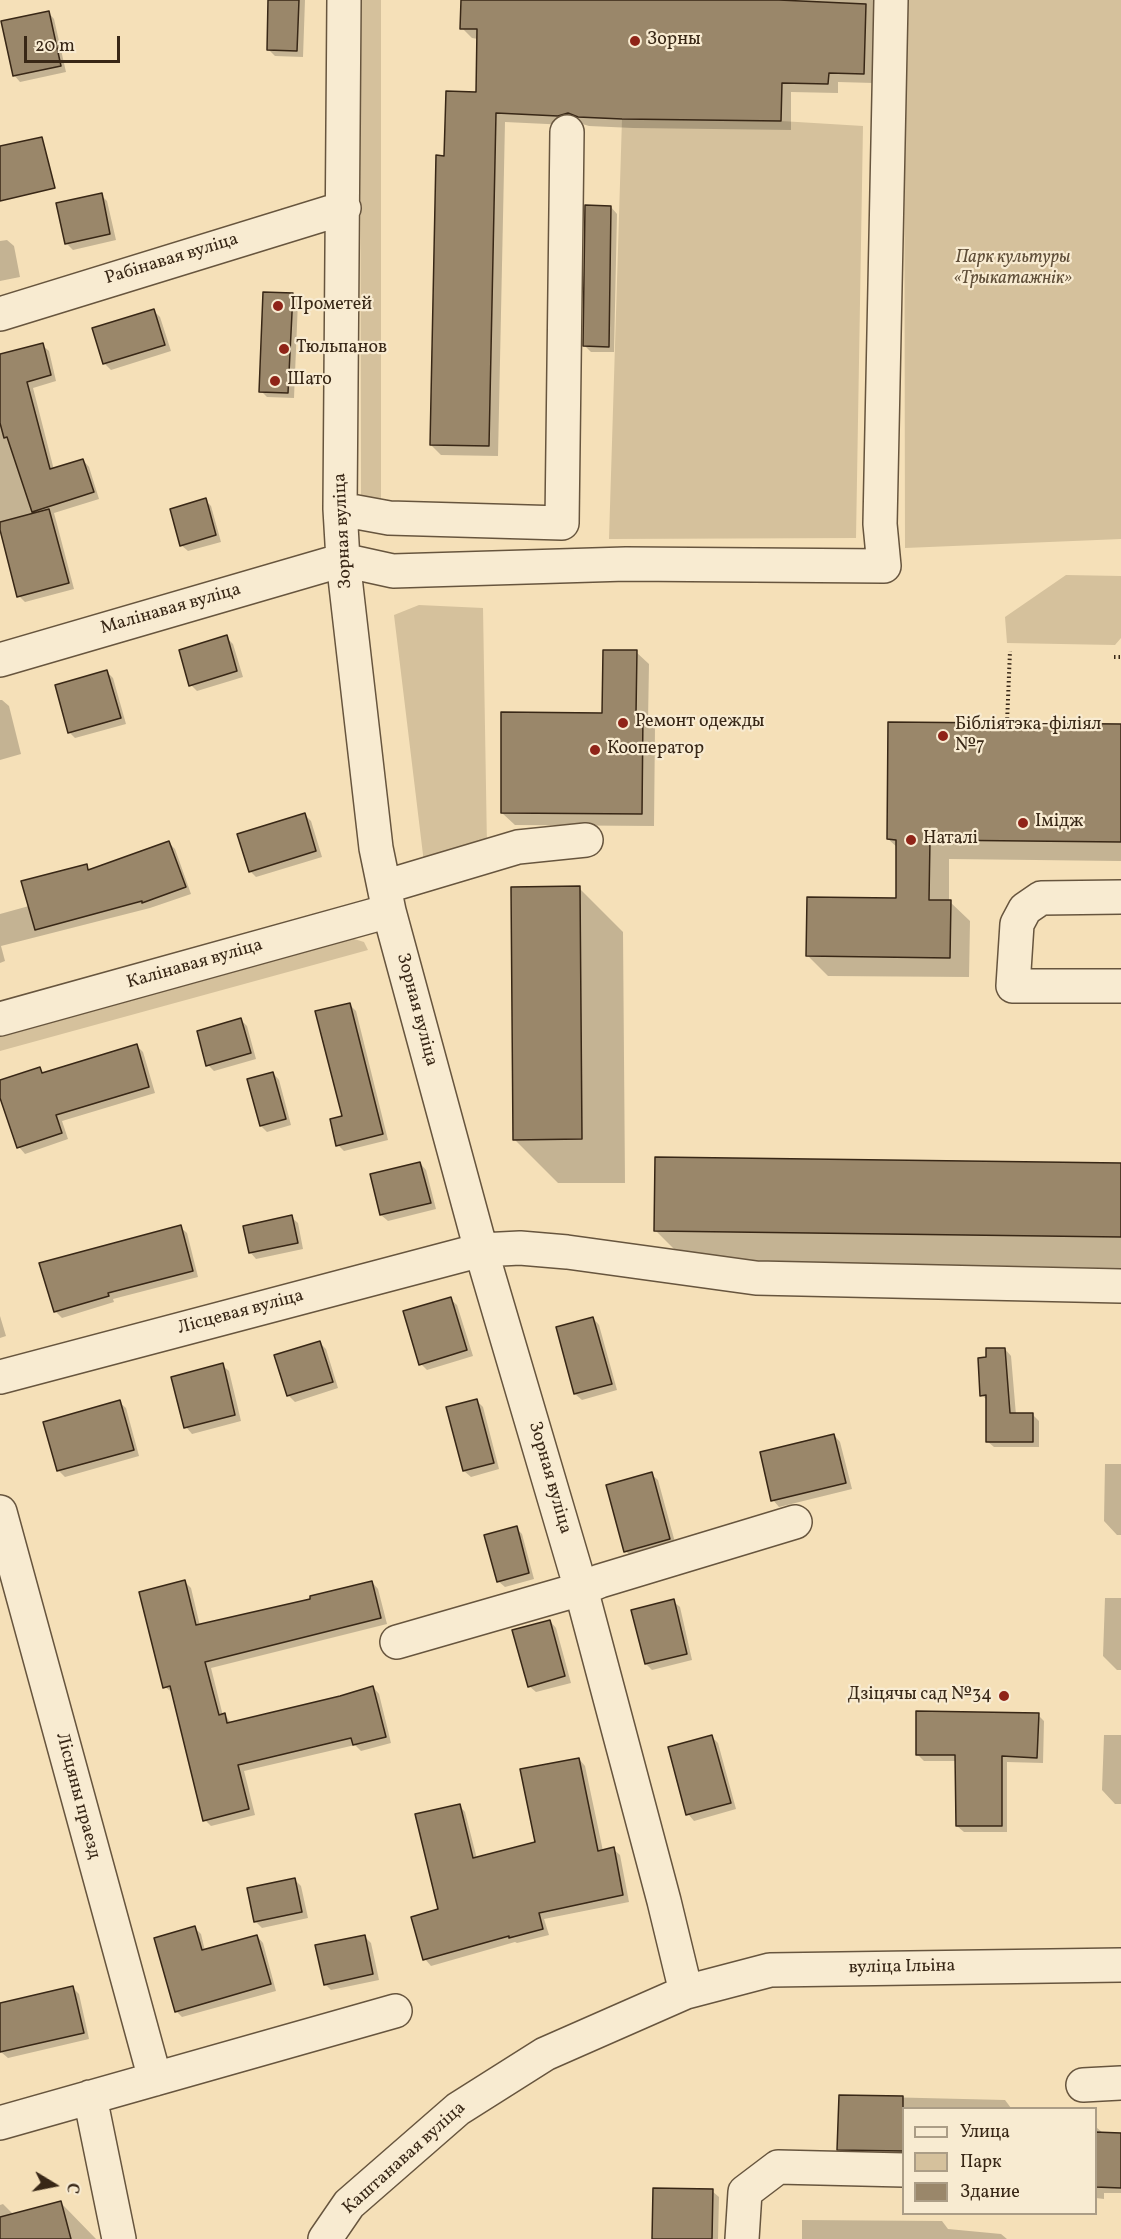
<!DOCTYPE html>
<meta charset="utf-8">
<style>
body{margin:0}
#map{position:relative;width:1121px;height:2239px;overflow:hidden;background:#f5e0b8;font-family:Vollkorn,serif}
canvas{display:block}
.legend{position:absolute;left:902px;top:2107px;width:195px;height:108px;box-sizing:border-box;background:#f8ebd1;border:2px solid #ab9d86;margin:0;padding:8px 10px;list-style:none;font-size:18px;color:#382716}
.legend li{display:flex;align-items:center;gap:12px;height:30px}
.legend b{width:30px;border:2px solid #ab9d86}
.north{position:absolute;left:24px;top:2155px;width:60px;height:60px;-webkit-text-stroke:4px #f8ebd1;paint-order:stroke;rotate:100deg;font-size:16px;font-weight:700;line-height:24px;text-align:center;color:#382716}
.north::after{content:'';display:block;margin:auto;width:21px;height:27px;background:#382716;clip-path:polygon(50% 0,100% 100%,50% 72%,0 100%)}
.scale{position:absolute;left:24px;top:36px;width:96px;height:27px;box-sizing:border-box;border:3px solid #382716;border-top:0;padding-left:8px;font-size:18px;line-height:21px;white-space:nowrap;color:#382716;-webkit-text-stroke:4px #f8ebd1;paint-order:stroke}
</style>
<div id="map">
<canvas width="1121" height="2239"></canvas>
<ul class="legend">
<li><b style="height:8px;background:#f8ebd1"></b>Улица</li>
<li><b style="height:16px;background:#d5c19c"></b>Парк</li>
<li><b style="height:16px;background:#9a876a"></b>Здание</li>
</ul>
<div class="north">С</div>
<div class="scale">20 m</div>
</div>
<script>
const c = document.querySelector('canvas').getContext('2d');
c.lineJoin = 'round';
function paint(path, color) { c.fillStyle = color; c.fill(path, 'evenodd'); }
function strokePath(path, color, width, dash) { c.strokeStyle = color; c.lineWidth = width; c.lineCap = dash ? 'butt' : 'round'; c.setLineDash(dash || []); c.stroke(path); }
function drawText(font, color, halo, rows, align = 'center') {
  c.font = font + ' Vollkorn,serif'; c.lineWidth = 4.5; c.setLineDash([]); c.textBaseline = 'middle'; c.strokeStyle = halo; c.fillStyle = color; for (const [text, x, y, turn = 0] of rows) {
    c.save(); c.translate(x, y); c.rotate((+turn || 0) * Math.PI / 180); c.textAlign = isNaN(turn) ? turn : align; if (halo) c.strokeText(text, 0, 0); c.fillText(text, 0, 0); c.restore();
  }
}
paint(new Path2D(`
 M360 0H381V508H361Z
 M904 0H1121V539L905 548Z
 M622 119 781 121 863 126 856 538 609 539Z
 M1066 575 1121 576V638L1115 645 1007 643 1005 617Z
 M419 605 483 608 487 847 424 863 394 615Z
 M351 938 364 942 368 950 0 1051V1033Z`), '#d5c19c');
paint(new Path2D(`
 M270 0H305L303 57 275 56 268 49Z
 M462 0H876L874 83 838 82V93L791 92V130L633 128 589 126 579 123 568 125 505 122 498 456 441 455 431 445 445 157 477 94 478 39 472 38 462 28Z
 M48 12 54 19 66 72 20 82 14 75Z
 M101 195 107 201 116 240 73 250 66 243Z
 M611 207 617 214 614 352H591L585 346Z
 M7 240 14 246 20 277 0 281V241Z
 M292 295 298 301 294 398 267 397 261 391Z
 M154 311 160 317 171 351 111 370 104 363Z
 M42 345 49 351 56 381 33 388 54 470 83 460 89 467 99 499 54 513 74 589 25 602 19 596 0 524V356Z
 M205 500 211 506 221 542 188 551 181 545Z
 M226 637 233 644 243 677 197 691 191 685Z
 M636 652 649 664 648 721 655 727 654 826 515 825 502 813 604 714Z
 M107 672 113 678 126 724 75 738 69 732Z
 M0 700H2L9 706 21 754 0 760Z
 M1121 725V861L949 859V901L970 921 969 977 828 976 808 956 897 900 898 848 888 839Z
 M305 815 311 821 322 857 256 877 250 871Z
 M169 843 175 849 191 894 150 908 1 946 5 961 0 963V914L29 906 86 866 91 871Z
 M579 888 623 932 625 1183H558L514 1139Z
 M350 1005 356 1011 388 1140 344 1151 338 1145 344 1117Z
 M241 1020 247 1026 256 1059 214 1071 208 1065Z
 M137 1046 143 1052 155 1093 62 1121 68 1139 25 1154 19 1147 0 1093V1082L39 1069 44 1073Z
 M273 1073 279 1080 291 1125 267 1132 261 1126Z
 M420 1163 426 1170 436 1209 388 1221 381 1215Z
 M1121 1164V1280L699 1274 655 1230Z
 M291 1217 298 1223 303 1249 256 1259 250 1252Z
 M180 1227 187 1233 198 1277 113 1299 114 1302 62 1318 55 1311Z
 M450 1299 457 1305 473 1356 427 1370 421 1364Z
 M0 1316 6 1336 0 1338Z
 M593 1318 599 1325 617 1390 582 1400 575 1394Z
 M320 1343 326 1349 338 1388 295 1402 288 1395Z
 M1005 1349 1011 1356 1016 1415H1033L1039 1421V1447H994L987 1441 988 1401 982 1395 988 1358Z
 M222 1365 229 1371 241 1421 192 1434 186 1427Z
 M477 1401 483 1407 499 1469 471 1477 464 1471Z
 M119 1402 126 1408 139 1456 65 1477 59 1471 45 1423Z
 M834 1435 840 1442 852 1489 779 1507 773 1500Z
 M1105 1464H1121V1535H1117L1104 1521Z
 M651 1474 658 1480 676 1546 632 1558 626 1551Z
 M516 1528 522 1534 534 1579 505 1587 498 1581Z
 M185 1582 191 1588 200 1626 312 1600 372 1582 378 1589 387 1624 211 1668 223 1716 225 1715 231 1723 341 1697 373 1687 379 1694 391 1743 361 1751 355 1745 244 1771 255 1815 211 1826 205 1820 173 1693 165 1687Z
 M1105 1598H1121V1670H1117L1103 1656Z
 M673 1601 680 1607 692 1660 652 1670 646 1664Z
 M550 1621 556 1628 571 1683 536 1692 529 1686Z
 M1038 1715 1044 1721 1043 1763 1007 1762V1832H964L957 1826V1761H924L917 1754Z
 M1104 1735H1121V1804H1115L1102 1790Z
 M712 1737 718 1743 736 1809 694 1821 688 1814Z
 M579 1759 585 1766 603 1851 613 1849 620 1855 629 1902 544 1919 549 1935 517 1943 515 1942 431 1966 425 1959 440 1910 459 1805 465 1812 477 1859 536 1843Z
 M295 1880 301 1886 308 1918 262 1928 255 1921Z
 M195 1928 201 1934 205 1951 257 1936 263 1943 276 1991 182 2017 176 2011Z
 M364 1936 371 1943 379 1980 331 1990 325 1984Z
 M73 1988 79 1994 89 2039 8 2058 1 2052 0 2005Z
 M840 2096 1005 2100 1011 2108H904V2157L845 2155 839 2149Z
 M1096 2127 1104 2134H1121V2193H1104V2199L1096 2198Z
 M712 2191 719 2197 718 2239H654Z
 M61 2203 96 2239H0V2205L3 2204 14 2215Z
 M802 2220 942 2221 948 2229 1001 2234 1007 2239H802Z`), '#0003');
const building = new Path2D(`
 M268 0H299L297 51 267 50Z
 M461 0H779L866 4 864 74 829 73 828 84 782 83 781 121 622 119 578 117 568 113 558 116 496 113 489 446 430 445 436 155 444 156 446 91 476 92 477 29H460Z
 M49 11 61 66 13 76 1 21Z
 M42 137 55 188 0 201V146Z
 M102 193 110 234 65 244 56 203Z
 M585 205 611 206 609 347 583 346Z
 M263 292 293 293 288 393 259 392Z
 M154 309 165 345 103 364 92 328Z
 M43 343 51 375 27 382 50 469 83 459 94 492 32 512 7 437 4 438 0 423V354Z
 M206 498 216 535 180 546 170 509Z
 M49 509 69 583 17 597 0 530V522Z
 M227 635 237 671 189 686 179 650Z
 M603 650H637L636 713H643L642 814 501 813V712L602 713Z
 M107 670 121 718 68 733 55 685Z
 M888 722 1121 724V842L930 840 929 900H951L950 958 806 956 807 897 896 898V840L887 839Z
 M305 813 316 851 249 872 237 834Z
 M169 841 186 887 142 903V901L35 930 21 881 87 864 88 870Z
 M580 886 582 1139 513 1140 511 887Z
 M350 1003 383 1134 336 1146 330 1119 342 1116 315 1011Z
 M241 1018 251 1053 206 1066 197 1031Z
 M137 1044 149 1087 56 1115 62 1133 17 1148 0 1098V1080L40 1067 42 1073Z
 M273 1072 286 1119 260 1126 247 1079Z
 M655 1157 1121 1163V1237L654 1231Z
 M420 1162 431 1203 380 1215 370 1174Z
 M292 1215 298 1243 249 1253 243 1226Z
 M181 1225 193 1271 108 1293 109 1296 54 1312 39 1263Z
 M451 1297 467 1350 419 1365 403 1311Z
 M593 1317 612 1384 574 1394 556 1327Z
 M320 1341 333 1382 287 1396 274 1355Z
 M986 1348H1005L1010 1413H1033V1442H986V1395L980 1396 978 1358 986 1357Z
 M223 1363 235 1415 184 1428 171 1377Z
 M477 1399 494 1463 463 1471 446 1407Z
 M120 1400 134 1450 57 1471 43 1422Z
 M834 1434 846 1483 771 1501 760 1452Z
 M652 1472 670 1539 624 1552 606 1485Z
 M517 1526 529 1573 497 1582 484 1535Z
 M185 1580 196 1625 310 1599V1596L372 1581 381 1618 205 1662 219 1715 225 1713 227 1723 340 1696 373 1686 386 1737 353 1745 351 1738 238 1765 249 1809 203 1821 170 1686 163 1688 139 1592Z
 M674 1599 687 1654 645 1664 631 1610Z
 M550 1620 565 1676 528 1687 512 1630Z
 M916 1711 1039 1713 1037 1758 1002 1756V1826H956L955 1755H916Z
 M712 1735 731 1803 686 1815 668 1747Z
 M579 1758 598 1851 614 1847 623 1895 539 1913 543 1929 509 1938V1936L423 1960 411 1917 438 1909 415 1814 460 1804 473 1858 535 1842 520 1769Z
 M295 1878 302 1912 254 1922 247 1888Z
 M195 1926 202 1950 257 1935 271 1984 175 2012 154 1938Z
 M365 1935 373 1974 324 1985 315 1945Z
 M73 1986 84 2033 0 2052V2003Z
 M839 2095 903 2096V2151L837 2150Z
 M1095 2132 1121 2133V2188L1095 2187Z
 M653 2188 713 2189 712 2239H652Z
 M61 2201 71 2239H0V2217Z`);
paint(building, '#9a876a');
strokePath(building, '#382716', 1.5);
const minor = new Path2D(`
 M344 0 340 509 343 560 376 848 389 911 481 1250 581 1589 664 1901 686 1992
 M0 314 344 208
 M340 509 389 518 562 523 567 132
 M0 660 343 560 393 571 626 564 884 566 880 524 891 0
 M384 887 518 847 586 840
 M1121 897 1041 898 1025 909 1017 924 1013 986H1121
 M0 1019 389 911
 M0 1377 481 1250 520 1248 567 1252 756 1278 1121 1286
 M0 1512 155 2079
 M397 1642 581 1589 600 1581 795 1522
 M1083 2085 1121 2083
 M90 2097 119 2239
 M0 2123 395 2011
 M325 2239 349 2204 458 2109 545 2054 686 1992 770 1970 1121 1965
 M742 2239 745 2192 778 2167 904 2170`);
strokePath(minor, '#67553e', 36);
strokePath(new Path2D(`
 M1114 657H1121
 M1007 723 1010 651`), '#382716', 4, [1.5, 3]);
strokePath(minor, '#f8ebd1', 33);
for (const [x, y, r, color] of [
 [635,41,6,"#8f2418"],
 [278,306,6,"#8f2418"],
 [284,349,6,"#8f2418"],
 [275,381,6,"#8f2418"],
 [623,723,6,"#8f2418"],
 [943,736,6,"#8f2418"],
 [595,750,6,"#8f2418"],
 [1023,823,6,"#8f2418"],
 [911,840,6,"#8f2418"],
 [1004,1696,6,"#8f2418"]
]) { const dot = new Path2D(); dot.arc(x, y, r, 0, 2 * Math.PI); c.fillStyle = color; c.fill(dot); strokePath(dot, '#f8ebd1', 2); }
drawText('18px', '#382716', '#f8ebd1', [
 ["Зорны",647,41],
 ["Прометей",290,306],
 ["Тюльпанов",296,349],
 ["Шато",287,381],
 ["Ремонт одежды",635,723],
 ["Бібліятэка-філіял",955,726],
 ["№7",955,747],
 ["Кооператор",607,750],
 ["Імідж",1035,823],
 ["Наталі",923,840],
 ["Дзіцячы сад №34",992,1696,"right"]
], 'left');
drawText('italic 18px', '#5f4e38', '#f8ebd1', [
 ["Парк культуры",1013,259],
 ["«Трыкатажнік»",1013,280]
]);
drawText('18px', '#382716', '#f8ebd1', [
 ["Рабінавая вуліца",172,260,-17],
 ["Зорная вуліца",344,531,-93],
 ["Малінавая вуліца",171,610,-16],
 ["Калінавая вуліца",195,965,-16],
 ["Зорная вуліца",416,1010,75],
 ["Лісцевая вуліца",241,1313,-15],
 ["Зорная вуліца",549,1478,74],
 ["Лісцяны праезд",77,1796,75],
 ["вуліца Ільіна",902,1968,-1],
 ["Каштанавая вуліца",405,2159,-42]
]);
</script>
